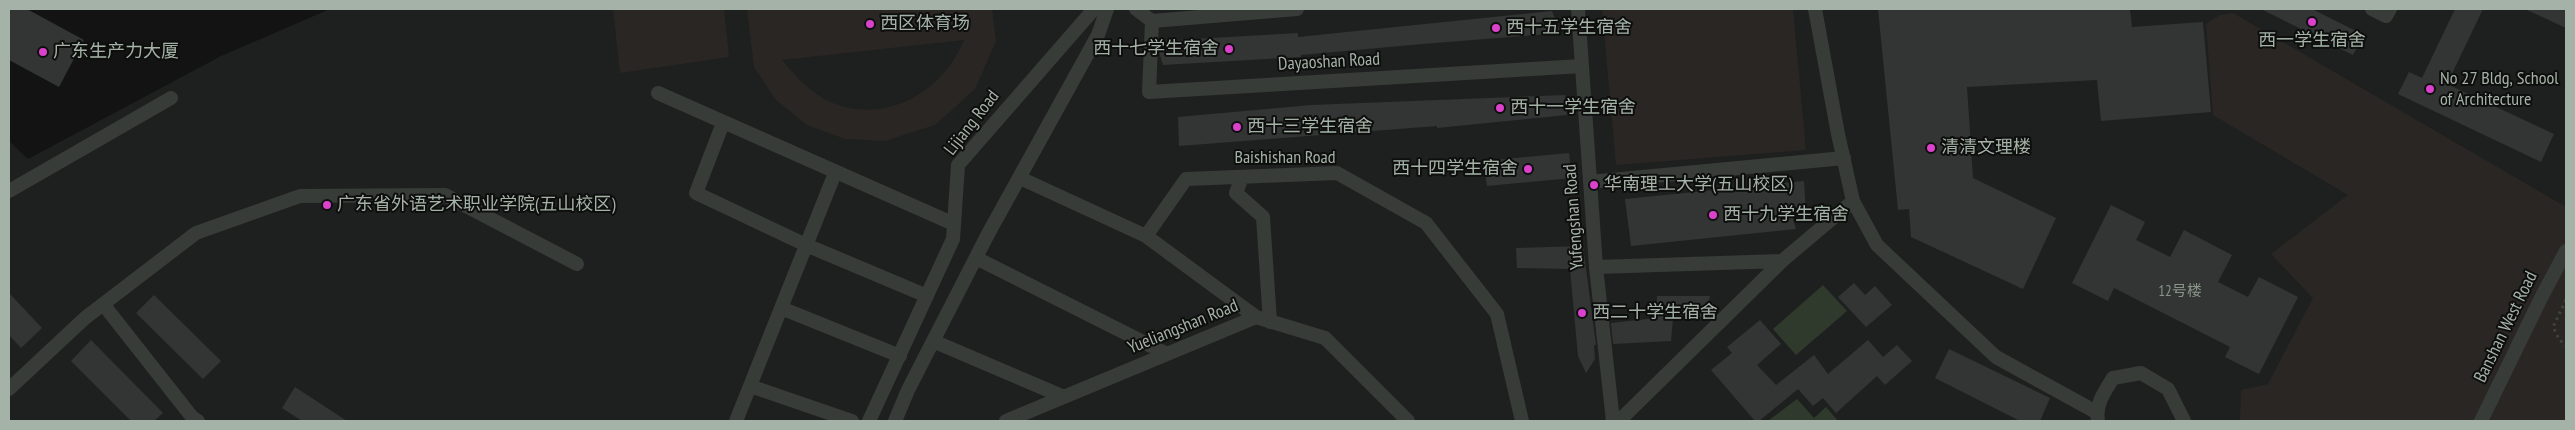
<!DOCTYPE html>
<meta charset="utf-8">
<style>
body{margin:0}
#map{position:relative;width:2575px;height:430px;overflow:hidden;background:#121312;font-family:"PT Sans Narrow",sans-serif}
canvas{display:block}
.frame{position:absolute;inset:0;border:10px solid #a5b2a7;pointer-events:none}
</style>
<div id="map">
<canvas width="2575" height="430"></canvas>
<div class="frame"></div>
</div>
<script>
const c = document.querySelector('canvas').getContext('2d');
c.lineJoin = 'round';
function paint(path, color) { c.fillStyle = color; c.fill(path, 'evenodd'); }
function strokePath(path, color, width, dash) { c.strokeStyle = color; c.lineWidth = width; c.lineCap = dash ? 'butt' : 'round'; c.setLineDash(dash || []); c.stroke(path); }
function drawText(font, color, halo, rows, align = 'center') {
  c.font = font + ' "PT Sans Narrow","Noto Sans SC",sans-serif'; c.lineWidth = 4; c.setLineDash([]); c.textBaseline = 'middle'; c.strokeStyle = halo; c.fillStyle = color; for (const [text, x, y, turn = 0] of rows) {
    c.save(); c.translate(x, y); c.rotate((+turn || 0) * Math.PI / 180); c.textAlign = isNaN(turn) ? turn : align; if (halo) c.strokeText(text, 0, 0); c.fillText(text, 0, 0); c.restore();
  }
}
paint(new Path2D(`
 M330 9H2566V421H9V141L28 159 221 56Z`), '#1e201f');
paint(new Path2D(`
 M613 9H724L729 57 620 73Z
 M747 9H992L996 41 975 89 935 125 885 141 845 139 807 125 776 100 754 67ZM964 40C942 95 880 128 824 99 807 89 794 75 782 60Z
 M1602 9H1793L1806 150 1616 165Z
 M2233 13 2566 207V421H2240L2241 390 2268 384 2313 298 2271 254 2348 195 2213 115 2206 24 2220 15Z`), '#2a2623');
paint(new Path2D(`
 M1823 285 1847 311 1796 355 1773 329Z
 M1797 399 1814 418 1826 407 1838 421H1768Z`), '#2f3a2d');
paint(new Path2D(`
 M9 9H27L84 40 59 87 9 60Z
 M1878 9H2130L2132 27 2203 22 2211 112 2101 121 2097 80 1967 87 1973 178 2056 218 2023 289 1911 237 1909 209 1898 210Z
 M2261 9H2312L2364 35 2353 55Z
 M2455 9H2483L2447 84 2554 134 2541 162 2398 94 2409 72 2422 78Z
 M2525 9H2566V28Z
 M1552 11 1561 33 1422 44 1301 55V57L1163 65 1159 52 1160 41 1298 33V37Z
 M1565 95 1567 115 1437 128V126L1179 146 1178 117 1311 105Z
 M1569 153 1572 178 1487 186 1483 161Z
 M1804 181 1806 213 1792 216 1796 229 1631 246 1625 199Z
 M2111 205 2145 222 2136 240 2170 257 2184 230 2232 255 2218 282 2248 297 2259 277 2298 297 2259 374 2225 357 2230 347 2114 288 2108 301 2072 283Z
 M1583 246 1596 345H1594L1595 359 1586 373 1578 356 1570 269 1517 268 1516 248Z
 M1854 283 1865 295 1875 286 1892 305 1866 327 1838 297Z
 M9 293 42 328 21 348 9 335Z
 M154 295 221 361 203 379 136 313Z
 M1657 296H1710L1706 317 1673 318 1671 341 1613 344 1611 323 1656 318Z
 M1760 320 1781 344 1757 365 1776 385 1814 355 1828 374 1868 340 1883 357 1897 345 1912 361 1885 385 1877 376 1836 413 1823 398 1813 406 1798 389 1759 421H1755L1711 370 1732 353 1727 347Z
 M91 340 163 413 154 421H131L71 361Z
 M1949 349 2050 398 2040 421H2020L1935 378Z
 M295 387 347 421H302L282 408Z`), '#323533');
strokePath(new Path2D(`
 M2566 300 2553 327 2559 339 2566 346`), '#3d433e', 3, [2.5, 4]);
strokePath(new Path2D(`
 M1136 9 1152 21 1297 9
 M1578 9 1596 267 1613 421
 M1815 9 1838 134 1853 201 1877 245 1996 357 2096 412
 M2372 9 2386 16 2390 9
 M1152 21 1149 92 1582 66
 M658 93 954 224
 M723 123 696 193 806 245 927 296
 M1242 177 1236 193 1263 217 1270 322
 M1020 178 1146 236 1256 317
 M1590 182 1844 158
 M9 191 171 98
 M1146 236 1186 179 1337 173 1426 223 1497 314 1522 421
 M976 258 1167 354
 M1596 267 1782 261
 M103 304 192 417 198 421
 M781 308 900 356
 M933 341 1064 397
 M750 386 852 421
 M9 389 85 318 196 233 300 196 445 195 577 264
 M736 421 835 173
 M869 421 953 239 958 165 1094 9
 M895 421 908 390 988 234 1098 35 1107 9
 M1006 421 1256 317 1325 338 1408 421
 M1619 421 1782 261 1853 201
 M2098 421C2095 404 2105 391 2113 378L2141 373 2168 389 2184 421
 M2481 421 2542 296 2566 251`), '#383c39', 14);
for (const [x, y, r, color] of [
 [2312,22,5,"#db41cb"],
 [870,24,5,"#db41cb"],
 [1496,28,5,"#db41cb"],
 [1229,49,5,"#db41cb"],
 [43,52,5,"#db41cb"],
 [2430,89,5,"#db41cb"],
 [1500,108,5,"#db41cb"],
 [1237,127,5,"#db41cb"],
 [1931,148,5,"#db41cb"],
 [1528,169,5,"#db41cb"],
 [1594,185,5,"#db41cb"],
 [327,205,5,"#db41cb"],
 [1713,215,5,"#db41cb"],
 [1582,313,5,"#db41cb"]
]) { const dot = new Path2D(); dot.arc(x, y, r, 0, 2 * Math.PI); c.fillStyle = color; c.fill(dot); strokePath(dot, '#0d0e0d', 2); }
drawText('15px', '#88938a', null, [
 ["12号楼",2180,292]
]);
drawText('18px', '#a5b2a7', '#0d0e0d', [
 ["西区体育场",880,24],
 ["西十五学生宿舍",1506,28],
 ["西一学生宿舍",2312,41,"center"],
 ["西十七学生宿舍",1219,49,"right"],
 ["广东生产力大厦",53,52],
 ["No 27 Bldg, School",2440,79],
 ["of Architecture",2440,100],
 ["西十一学生宿舍",1510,108],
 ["西十三学生宿舍",1247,127],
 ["清清文理楼",1941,148],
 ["西十四学生宿舍",1518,169,"right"],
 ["华南理工大学(五山校区)",1604,185],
 ["广东省外语艺术职业学院(五山校区)",337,205],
 ["西十九学生宿舍",1723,215],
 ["西二十学生宿舍",1592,313]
], 'left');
drawText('18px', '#a5b2a7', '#0d0e0d', [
 ["Dayaoshan Road",1329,62,-3],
 ["Lijiang Road",972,123,-52],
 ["Baishishan Road",1285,158],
 ["Yufengshan Road",1574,217,-94],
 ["Yueliangshan Road",1183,327,-22],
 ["Banshan West Road",2506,327,-64]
]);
</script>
